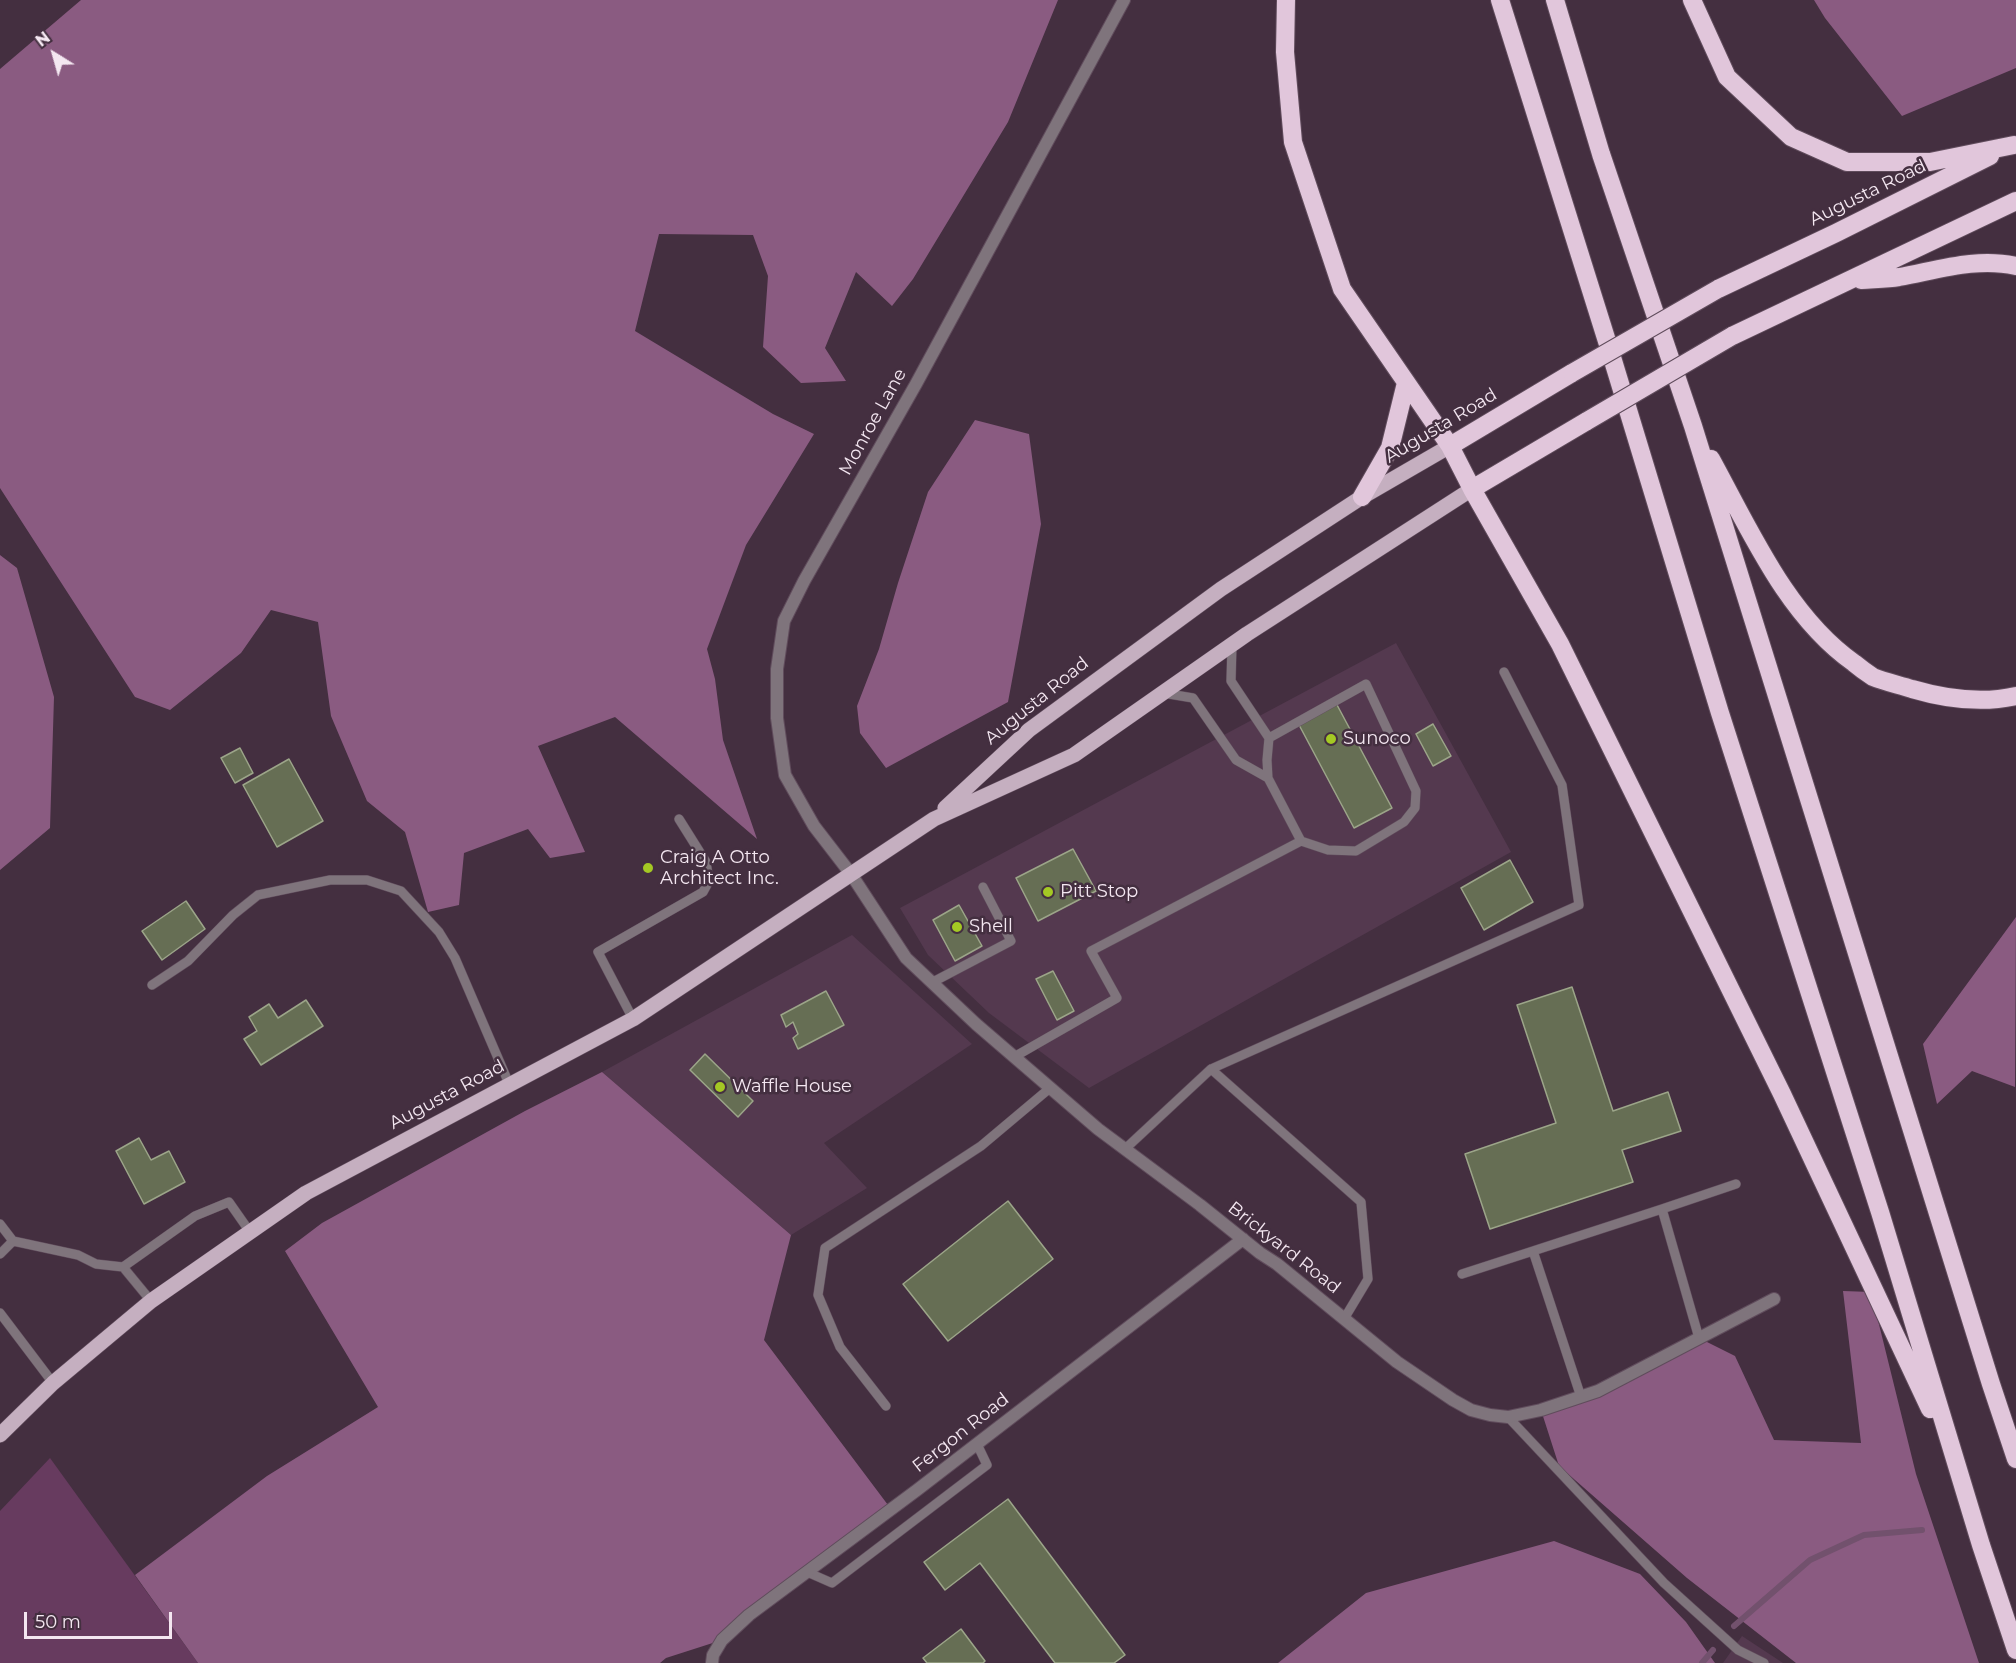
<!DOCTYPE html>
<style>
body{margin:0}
#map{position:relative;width:2016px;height:1663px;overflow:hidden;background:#442f40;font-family:Montserrat,sans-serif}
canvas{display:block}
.north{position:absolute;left:24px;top:24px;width:60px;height:60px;-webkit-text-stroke:4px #442f40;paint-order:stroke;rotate:323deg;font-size:16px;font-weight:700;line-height:24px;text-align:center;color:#f4e7f1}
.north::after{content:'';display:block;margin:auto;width:21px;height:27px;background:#f4e7f1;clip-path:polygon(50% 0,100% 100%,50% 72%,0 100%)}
.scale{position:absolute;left:24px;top:1612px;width:148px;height:27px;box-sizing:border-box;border:3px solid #f4e7f1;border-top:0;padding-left:8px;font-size:18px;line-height:21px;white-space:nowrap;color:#f4e7f1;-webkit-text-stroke:4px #442f40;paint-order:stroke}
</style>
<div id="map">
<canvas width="2016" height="1663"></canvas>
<div class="north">N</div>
<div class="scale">50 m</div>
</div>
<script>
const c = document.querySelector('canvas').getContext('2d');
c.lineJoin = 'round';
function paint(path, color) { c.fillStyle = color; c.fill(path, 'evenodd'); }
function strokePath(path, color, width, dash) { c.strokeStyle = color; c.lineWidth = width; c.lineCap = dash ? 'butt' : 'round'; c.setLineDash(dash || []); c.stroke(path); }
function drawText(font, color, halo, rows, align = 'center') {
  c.font = font + ' Montserrat,sans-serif'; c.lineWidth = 5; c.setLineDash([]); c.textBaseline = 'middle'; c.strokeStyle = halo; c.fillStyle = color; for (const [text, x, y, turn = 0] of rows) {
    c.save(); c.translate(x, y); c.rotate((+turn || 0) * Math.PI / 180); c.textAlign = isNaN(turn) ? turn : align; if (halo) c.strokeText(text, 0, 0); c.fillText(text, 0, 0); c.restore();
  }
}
paint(new Path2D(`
 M1396 643 1511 852 1089 1088 989 1013 928 955 900 908Z
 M852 935 972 1044 824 1143 867 1188 791 1235 602 1072Z
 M1742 1636 1783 1663H1723Z`), '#54394f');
paint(new Path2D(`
 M50 1458 198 1663H0V1511Z`), '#673b5f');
paint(new Path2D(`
 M81 0H1058L1008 122 913 279 892 306 856 272 825 348 846 381 801 383 763 347 768 276 753 235 659 234 635 331 773 414 814 434 746 545 707 649 715 679 723 740 757 839 615 717 538 746 585 852 550 858 528 829 464 853 459 905 428 912 405 832 367 801 331 716 318 622 271 610 241 653 170 710 135 697 0 488V69Z
 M1814 0H2016V68L1902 116 1825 18Z
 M975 420 1029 434 1041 524 1008 702 886 768 860 733 857 706 879 649 898 583 928 492Z
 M0 555 17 568 54 697 50 828 0 870Z
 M2016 917 2015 1087 1972 1071 1937 1104 1923 1044Z
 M602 1072 791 1235 764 1340 891 1509 722 1640 666 1658 660 1663H198L135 1575 267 1476 378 1407 285 1251 322 1223 525 1111Z
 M1843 1291 1871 1292 1916 1474 1979 1663H1796L1687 1578 1559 1466 1541 1410 1598 1391 1699 1338 1735 1356 1774 1440 1861 1443Z
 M1554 1541 1640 1574 1686 1622 1715 1663H1278L1366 1593Z`), '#8a5b81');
strokePath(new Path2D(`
 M1734 1626 1810 1560 1864 1535 1922 1530
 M1702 1663 1713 1650`), '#72516d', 6);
const building = new Path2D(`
 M1336 703 1392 808 1354 828 1298 723Z
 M1433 724 1451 756 1433 766 1416 734Z
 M240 748 253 773 235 783 221 758Z
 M289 759 323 821 277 847 243 785Z
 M1073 849 1096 891 1038 921 1016 878Z
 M1510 860 1533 902 1484 930 1461 888Z
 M186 901 205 929 162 960 142 931Z
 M959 905 982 946 955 961 933 920Z
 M1053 971 1074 1011 1057 1020 1036 979Z
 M1572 987 1613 1111 1668 1092 1681 1131 1622 1150 1633 1182 1490 1229 1465 1154 1556 1123 1517 1005Z
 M826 991 844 1025 798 1049 793 1038 798 1034 793 1022 786 1027 781 1015Z
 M306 1000 323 1026 261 1065 244 1039 257 1031 249 1017 269 1004 278 1018Z
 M705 1054 753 1101 738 1117 690 1070Z
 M139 1138 151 1160 169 1151 185 1182 144 1204 116 1151Z
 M1008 1201 1053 1259 948 1341 903 1284Z
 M1008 1499 1125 1655 1114 1663H1055L980 1563 945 1590 924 1562Z
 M961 1629 985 1661 983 1663H927L923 1658Z`);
paint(building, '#666e54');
strokePath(building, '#9ca589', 1.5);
const lane = new Path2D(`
 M1163 693 1193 698 1236 760 1268 778
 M1269 738 1366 684 1416 791 1415 808 1404 822 1356 851 1328 850 1301 841
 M931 983 1011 941 983 887
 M152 985 188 961 233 915 258 895 330 880H367L401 891 439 932 455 958 510 1086
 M633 1019 598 952 703 892 709 881 706 862 679 819
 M1014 1057 1117 998 1091 951 1301 841 1268 778 1267 760 1269 738 1231 681 1232 645
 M1211 1069 1579 905 1562 785 1504 672
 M1125 1149 1211 1069 1361 1202 1368 1279 1344 1319
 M1662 1209 1736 1184
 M0 1224 13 1241 0 1254
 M13 1241 78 1255 96 1264 123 1267
 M1462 1274 1533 1251
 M151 1301 123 1267 195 1216 229 1202 250 1232
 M0 1313 53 1383
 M1581 1397 1533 1251 1662 1209 1699 1338
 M886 1406 840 1347 818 1295 825 1248 981 1146 1050 1088
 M1508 1417 1664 1583 1738 1650 1764 1663
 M807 1572 832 1583 987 1465 977 1444`);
const street = new Path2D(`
 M1124 0 916 384 804 581 784 621 777 669V718L785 775 814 826 851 874 906 958 976 1024 1098 1129 1200 1205 1260 1253 1277 1264 1397 1362 1453 1400 1471 1410 1490 1415 1508 1417 1541 1410 1598 1391 1774 1299
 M712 1663 713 1655 722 1640 749 1615 917 1490 1243 1239`);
const primary = new Path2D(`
 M945 808 1029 730 1221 589 1362 497 1450 446
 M0 1435 53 1383 151 1301 306 1193 633 1019 934 819 1074 755 1247 634 1472 489`);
const highway = new Path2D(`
 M1286 0 1285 52 1293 142 1342 289 1450 446 1472 489 1560 644 1782 1094 1930 1409
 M1500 0 1611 354 1720 713 1880 1212 1981 1545 2016 1650
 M1555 0 1601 154 1693 426 1991 1384 2016 1459
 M1692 0 1727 77 1791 137 1847 162H1930L2014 145
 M1861 280C1873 279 1886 279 1899 277 1938 270 1977 257 2016 266
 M1718 289 1836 233 1990 156
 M1732 336 2016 201
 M1450 446 1572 373
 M1711 459C1750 530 1787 616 1854 663 1860 668 1867 673 1873 677 1885 682 1900 685 1912 689 1946 699 1981 704 2016 696
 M1472 489 1587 421
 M1362 497 1390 448 1406 383`);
strokePath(lane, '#604c5c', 10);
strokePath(street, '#604c5c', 14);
strokePath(primary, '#604c5c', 16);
strokePath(highway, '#604c5c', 20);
strokePath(lane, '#7f747c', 9);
strokePath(street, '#7f747c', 12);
strokePath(primary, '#c5afc0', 15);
strokePath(highway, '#e1c6db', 18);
const highwayBridge = new Path2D(`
 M1572 373 1718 289
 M1587 421 1732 336`);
strokePath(highwayBridge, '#604c5c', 20, []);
strokePath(highwayBridge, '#e1c6db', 18);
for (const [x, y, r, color] of [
 [1331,739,6,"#a4c824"],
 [648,868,6,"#a4c824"],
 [1048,892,6,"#a4c824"],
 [957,927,6,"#a4c824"],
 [720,1087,6,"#a4c824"]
]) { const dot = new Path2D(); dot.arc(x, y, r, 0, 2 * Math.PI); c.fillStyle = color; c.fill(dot); strokePath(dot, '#442f40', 2); }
drawText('18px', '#f4e7f1', '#442f40', [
 ["Augusta Road",1868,193,-26],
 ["Monroe Lane",873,422,-61],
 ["Augusta Road",1441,426,-31],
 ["Augusta Road",1037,701,-39],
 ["Augusta Road",447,1095,-28],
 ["Brickyard Road",1284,1248,38],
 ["Fergon Road",961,1433,-38]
]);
drawText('18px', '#f4e7f1', '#442f40', [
 ["Sunoco",1343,739],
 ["Craig A Otto",660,858],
 ["Architect Inc.",660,879],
 ["Pitt Stop",1060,892],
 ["Shell",969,927],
 ["Waffle House",732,1087]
], 'left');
</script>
